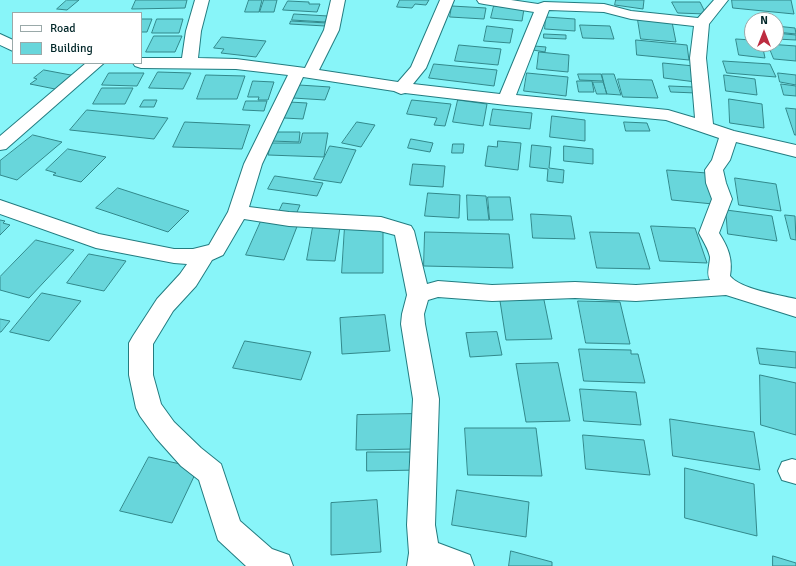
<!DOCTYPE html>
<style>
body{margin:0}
#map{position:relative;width:796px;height:566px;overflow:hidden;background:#88f5f9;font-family:Signika,sans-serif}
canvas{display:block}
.legend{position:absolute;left:12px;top:12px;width:130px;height:52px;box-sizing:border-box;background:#fff;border:1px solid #9aa9a9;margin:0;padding:5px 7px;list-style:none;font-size:12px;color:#022729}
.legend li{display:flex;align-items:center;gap:8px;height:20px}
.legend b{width:20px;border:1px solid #9aa9a9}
.north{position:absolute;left:744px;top:12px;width:40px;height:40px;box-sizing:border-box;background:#fff;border:1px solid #9aa9a9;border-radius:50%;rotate:0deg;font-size:11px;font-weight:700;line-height:16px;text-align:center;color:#022729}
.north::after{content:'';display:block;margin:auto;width:14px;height:18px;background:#bd2c40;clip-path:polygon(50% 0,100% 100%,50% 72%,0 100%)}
</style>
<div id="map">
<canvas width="796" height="566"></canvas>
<ul class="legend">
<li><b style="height:5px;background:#fff"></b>Road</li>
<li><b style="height:11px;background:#68d6db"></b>Building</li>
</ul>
<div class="north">N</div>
</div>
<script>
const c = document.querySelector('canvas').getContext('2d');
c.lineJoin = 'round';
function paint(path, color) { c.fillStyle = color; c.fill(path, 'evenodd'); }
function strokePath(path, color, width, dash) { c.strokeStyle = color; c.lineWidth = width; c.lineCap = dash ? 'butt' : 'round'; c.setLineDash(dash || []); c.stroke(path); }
const building = new Path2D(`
 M67 0H79L67 10 57 9Z
 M136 0H187L185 8 132 9Z
 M249 0H262L259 12H245Z
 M264 0H277L274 12H260Z
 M400 0H429L426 5 415 4 412 8 397 7Z
 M616 0H644L643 9 615 5Z
 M732 0H791L794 14 733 8Z
 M288 1 309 2V4H320L317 12 283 10Z
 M672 2H700L706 14 678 13Z
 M452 6 486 8 484 19 450 17Z
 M494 6 524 9 522 21 491 18Z
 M294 14 328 16 325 22 292 20Z
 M546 17 575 19V31L545 29Z
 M141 19H152L147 32H141Z
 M157 19H183L179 33H152Z
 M638 20 672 22 676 42 641 39Z
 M291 21 327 23 325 26 290 24Z
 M580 25 610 26 614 39 583 38Z
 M487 26 513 29 510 43 484 41Z
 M776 26 795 28 796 34 776 32Z
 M776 33 796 35V40L776 39Z
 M544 34 566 35V39L544 38Z
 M154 36H182L175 52H146Z
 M222 37 266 41 256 57 221 53 224 49 214 48Z
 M736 39 752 40V44H762L765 58 739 55Z
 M636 40 687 45 689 60 637 55Z
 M768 44 796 46V61L774 59Z
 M459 45 501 49 498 65 455 61Z
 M534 46 546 47 545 52 533 50Z
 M539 52 569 55 568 72 537 69Z
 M723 61 770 64 776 77 727 73Z
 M663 63 694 66 696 82 664 78Z
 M434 64 497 70 494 86 429 78Z
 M44 70 76 76 60 90 30 84 37 79 34 78Z
 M158 72 191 73 183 89 149 88Z
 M109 73H144L137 86 102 85Z
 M527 73 568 77 566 96 524 91Z
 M778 73 796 75V85L780 82Z
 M578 74H601L603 81 580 80Z
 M602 74H614L621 95 607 94Z
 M206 75 245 76 237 99H197Z
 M724 75 755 79 757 95 726 91Z
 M618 79 652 80 658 98 623 97Z
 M253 81 274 82 268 100H258L259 97H248Z
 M577 81H592L594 92H579Z
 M593 82H603L607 94H597Z
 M781 84 796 86V96L784 95Z
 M299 85 330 87 325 100 293 98Z
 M669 86 693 87 696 93 671 92Z
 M102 88H133L125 104H93Z
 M729 99 762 104 764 128 730 123Z
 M144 100H157L154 107H140Z
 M412 100 451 104 445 126 434 125 437 118 407 114Z
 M458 100 487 104 483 126 453 122Z
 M246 101H267L264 111 243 110Z
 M289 102 307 103 303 119 284 118Z
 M786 108 796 109V135H795Z
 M493 109 532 113 530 129 490 125Z
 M87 110 168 118 154 139 70 130Z
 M552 116 585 120V141L550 137Z
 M185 122 250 125 242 149 173 147Z
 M357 122 375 125 361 147 342 143Z
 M624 122 647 123 650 131H626Z
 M273 132H300L299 142 271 141Z
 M303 133H328L324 157 268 155 271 143H300Z
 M33 135 62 142 17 180 0 175V161Z
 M411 139 433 143 430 152 408 148Z
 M498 141 521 143 518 170 485 166 488 146 497 147Z
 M453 144H464L463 153H452Z
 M532 145 551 147 549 168 564 170 563 183 547 181 548 169 530 167Z
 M330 146 356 150 341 183 314 179Z
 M564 146 593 149V164L564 161Z
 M68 149 106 157 81 182 53 175 56 173 46 170Z
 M413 164 445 166 443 187 410 185Z
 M667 170 707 173 713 204 672 200Z
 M275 176 323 183 317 196 268 189Z
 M735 178 776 184 781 211 739 205Z
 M118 188 189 211 168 232 96 208Z
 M428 193 460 195 459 218 425 216Z
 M467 195 486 196 489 220H468Z
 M488 197H510L513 220H490Z
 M283 203 300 205 295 217 277 216Z
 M726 210 772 216 777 241 728 234Z
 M531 214 571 216 575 239 533 238Z
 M785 215 795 216 796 240 791 239Z
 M262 219 298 224 284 260 246 255Z
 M0 220 5 221 3 223 10 225 0 235Z
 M345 226H383V273H342Z
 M651 226 695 228 707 263 660 261Z
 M313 227H340L335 261 307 260Z
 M425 232 509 234 513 268 424 266Z
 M590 232 639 233 650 269 597 268Z
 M36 240 74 250 29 298 0 290V277Z
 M89 254 126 261 104 291 67 283Z
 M42 293 81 301 49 341 10 332Z
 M544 300 552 339 506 340 500 301Z
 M578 301 620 302 630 344 586 343Z
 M385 315 390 351 342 354 340 318Z
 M0 319 10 321 1 332H0Z
 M497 332 502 355 470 357 466 333Z
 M245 341 311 352 301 380 233 368Z
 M757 348 796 352V368L760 364Z
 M579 349 631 350V354H638L645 383 584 381Z
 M558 363 570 421 526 422 516 364Z
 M760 375 796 383V435L761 425Z
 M580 389 636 392 641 425 584 421Z
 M414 414 416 449 356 450 357 415Z
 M670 419 754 432 760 470 673 456Z
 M465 428H536L542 476 468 475Z
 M583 435 644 440 650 475 586 469Z
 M367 452H418L419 470 367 471Z
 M149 457 198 468 172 523 120 511Z
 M685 468 754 484 757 536 685 518Z
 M457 490 529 502 526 537 452 525Z
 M377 500 381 552 331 555V503Z
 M511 551 552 562V566H509Z
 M773 556 796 563V566H773Z`);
paint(building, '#68d6db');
strokePath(building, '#32888b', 1);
const minor = new Path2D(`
 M195 0H209L201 31 198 58 236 59 305 68 324 30 331 0H345L339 30 319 70 398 82 411 67 440 0H454L426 68 413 84 500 94 534 12 484 4 479 3 477 0H511L538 4 544 2 604 4 631 11 698 18 714 0H728L709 24 706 58 713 124 734 131 796 145V157L736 142 730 160 723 170 726 183 732 199 719 233C728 247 733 259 730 276 740 289 779 295 796 299V317L726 295 636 301 575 298 492 301 438 297 428 300 424 314 425 324 439 399 435 525 438 543 470 555 474 566H407L409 553 407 525 413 399 401 324 402 314 407 295 395 235 380 231 289 226 244 219 223 255 212 260 196 286 173 311 153 344V375L161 404 174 422 201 448 221 464 240 521 272 549 289 555 293 566H246L218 540 199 480 181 466 156 438 140 416 136 408 129 375V343L133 336 157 299 180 274 187 264 174 263 96 248 0 214V200L99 234 174 249H193L209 245 228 212 244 164 288 75 236 69 141 68 135 66 133 63H141V58H182L186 31ZM549 10 604 12 631 19 694 26 690 58 695 118 668 110 516 95ZM303 77 394 91 401 94 405 93 506 105 666 120 719 138 712 160 705 170 706 183 712 199 699 233C703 241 708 248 710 257 710 264 706 274 710 280L636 285 575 282 492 285 438 281 427 284 414 231 411 226 381 217 289 212 249 207 262 164Z
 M0 34 13 40V51L0 45Z
 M86 63H104L6 149 0 150V136Z
 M792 459 796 460V484L782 480 778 471 782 462Z`);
strokePath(minor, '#237c80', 2);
paint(minor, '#fff');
</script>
